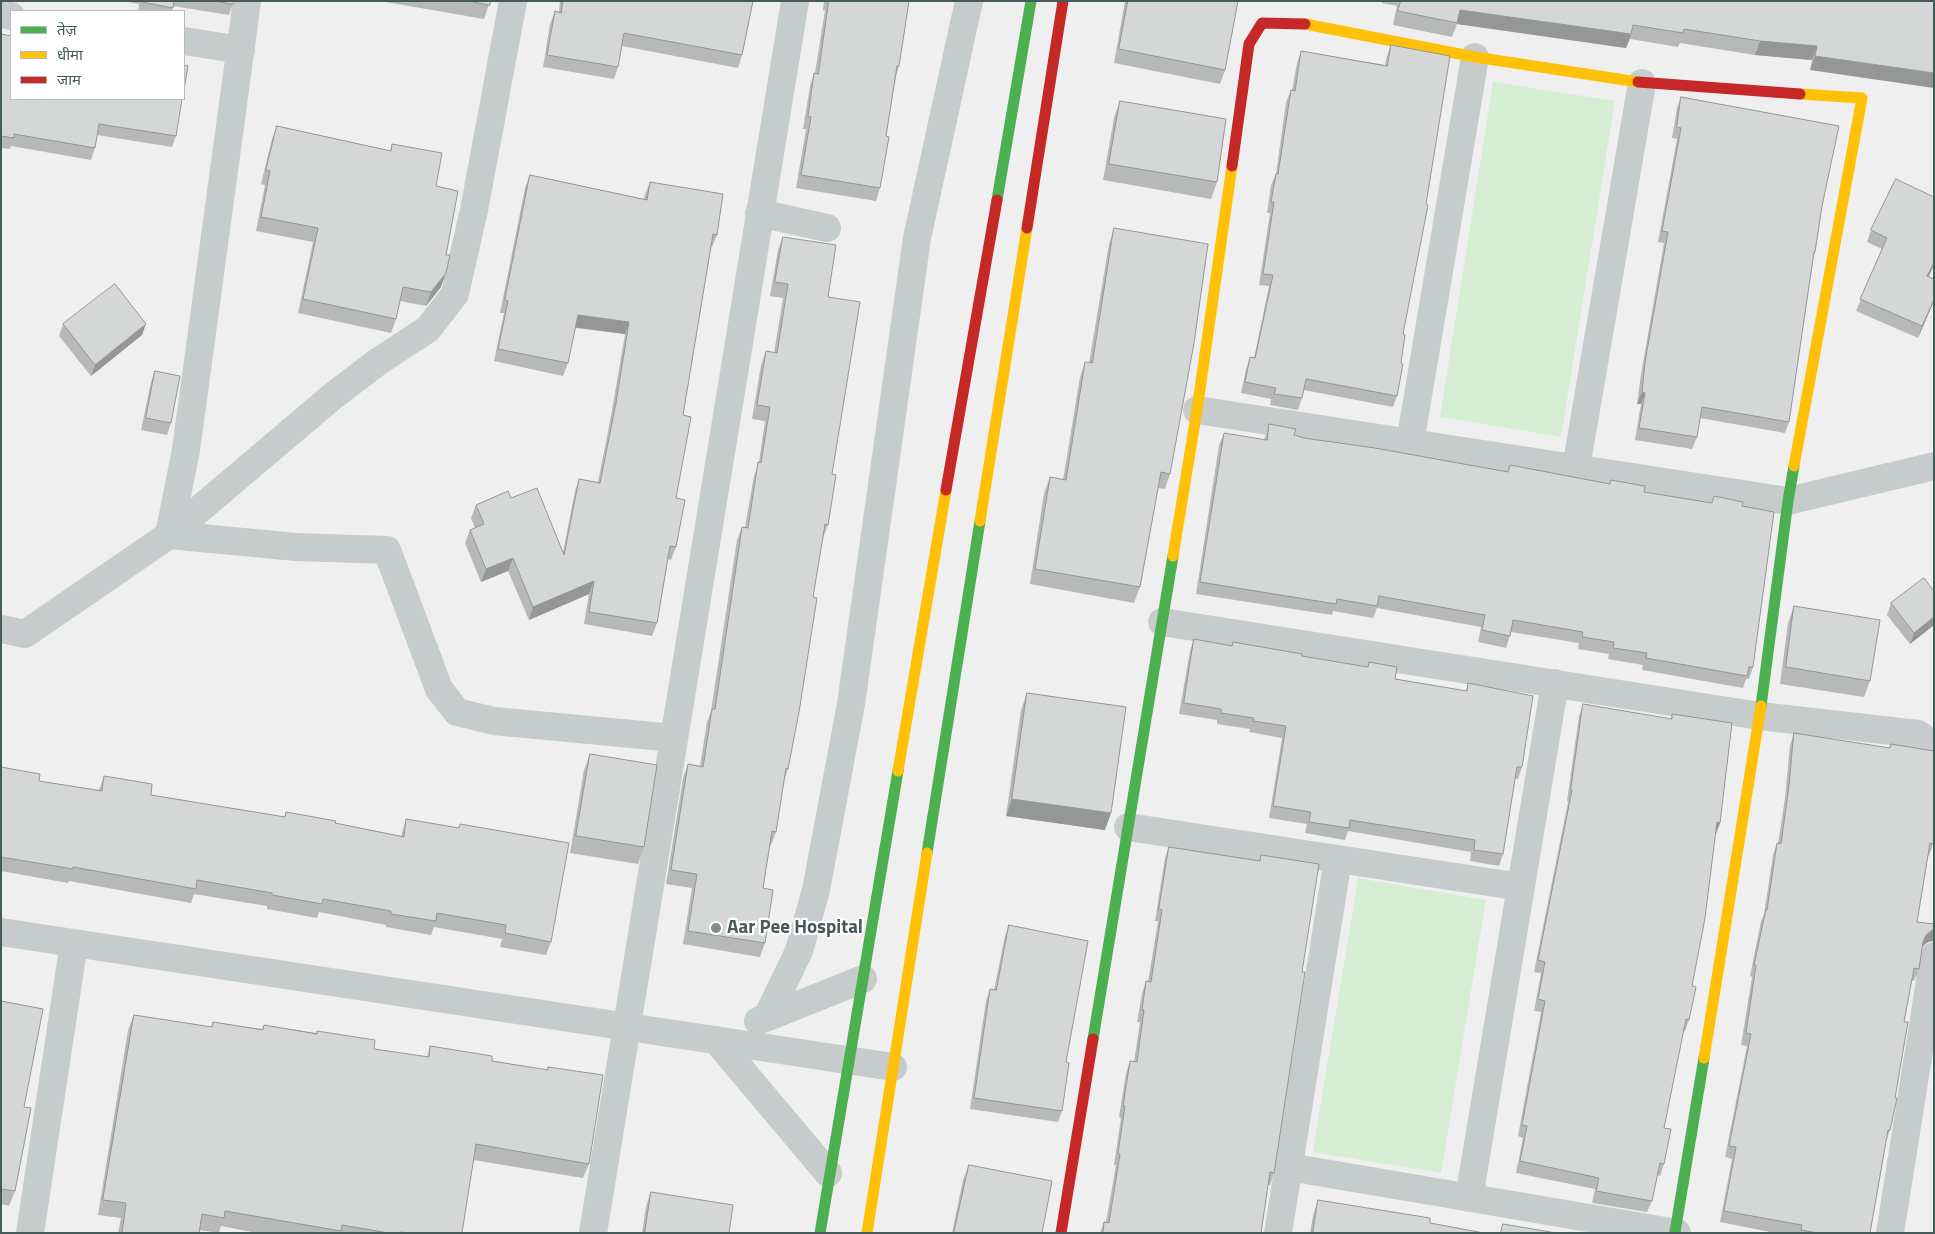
<!DOCTYPE html>
<meta charset="utf-8">
<style>
body{margin:0}
#map{position:relative;width:1935px;height:1234px;overflow:hidden;background:#efefef;font-family:"Titillium Web","Noto Sans Devanagari",sans-serif}
canvas{display:block}
.frame{position:absolute;inset:0;border:2px solid #465a5b;pointer-events:none}
.legend{position:absolute;left:10px;top:10px;width:175px;height:90px;box-sizing:border-box;background:#fff;border:1px solid #b5bdbd;margin:0;padding:6px 9px;list-style:none;font-size:15px;color:#465a5b}
.legend li{display:flex;align-items:center;gap:10px;height:25px}
.legend b{width:25px;border:1px solid #b5bdbd}
</style>
<div id="map">
<canvas width="1935" height="1234"></canvas>
<div class="frame"></div>
<ul class="legend">
<li><b style="height:6px;background:#4caf50"></b>तेज़</li>
<li><b style="height:6px;background:#ffc107"></b>धीमा</li>
<li><b style="height:6px;background:#c62828"></b>जाम</li>
</ul>
</div>
<script>
const c = document.querySelector('canvas').getContext('2d');
c.lineJoin = 'round';
function paint(path, color) { c.fillStyle = color; c.fill(path, 'evenodd'); }
function strokePath(path, color, width, dash) { c.strokeStyle = color; c.lineWidth = width; c.lineCap = dash ? 'butt' : 'round'; c.setLineDash(dash || []); c.stroke(path); }
function drawText(font, color, halo, rows, align = 'center') {
  c.font = font + ' "Titillium Web",sans-serif'; c.lineWidth = 4.5; c.setLineDash([]); c.textBaseline = 'middle'; c.strokeStyle = halo; c.fillStyle = color; for (const [text, x, y, turn = 0] of rows) {
    c.save(); c.translate(x, y); c.rotate((+turn || 0) * Math.PI / 180); c.textAlign = isNaN(turn) ? turn : align; if (halo) c.strokeText(text, 0, 0); c.fillText(text, 0, 0); c.restore();
  }
}
paint(new Path2D(`
 M1493 82 1615 101 1561 437 1440 417Z
 M1358 878 1486 900 1441 1173 1313 1152Z`), '#d5eed3');
strokePath(new Path2D(`
 M247 1 186 450 169 535 296 547 387 550 439 689 457 712 494 721 674 738
 M1 14 11 16
 M184 41 241 50
 M759 213 827 228
 M1197 410 1788 501 1934 466
 M1410 443 1475 57
 M1576 468 1642 83
 M1162 622 1760 716 1918 734 1934 745
 M1 629 25 634 169 535 333 396 379 361 428 329 455 294 474 210 513 1
 M1128 827 1521 887
 M1 932 893 1067
 M767 1017 799 951 816 890 851 704 917 238 969 1
 M758 1021 863 979
 M716 1040 828 1173
 M1289 1167 1677 1233
 M1469 1198 1555 683
 M30 1233 74 943
 M593 1233 795 1
 M1278 1233 1338 859
 M1890 1233 1934 956`), '#c6cbcb', 28);
strokePath(new Path2D(`
 M997 200 1031 1
 M1761 706 1788 501 1794 466
 M927 853 980 521
 M1093 1039 1173 556
 M1675 1232 1704 1058
 M820 1233 898 771`), '#4caf50', 11);
strokePath(new Path2D(`
 M1305 24 1475 57 1638 82
 M1794 466 1862 98 1800 94
 M980 521 1027 228
 M1173 556 1197 410 1232 166
 M898 771 946 490
 M1704 1058 1761 706
 M867 1233 927 853`), '#ffc107', 11);
strokePath(new Path2D(`
 M1638 82 1800 94
 M1232 166 1249 44 1262 23 1305 24
 M1027 228 1063 1
 M946 490 997 200
 M1061 1233 1093 1039`), '#c62828', 11);
paint(new Path2D(`
 M123 1H234L229 15 173 6 172 11H138L139 4Z
 M380 1H490L484 19Z
 M560 1H753L742 55 738 68 622 46 618 67 614 79 543 67 550 24 555 11 559 12Z
 M824 1H909L899 66 896 76 886 136 880 188 876 201 796 188 806 129H803L810 86 814 73H815L825 10H823Z
 M1125 1H1238L1225 70 1220 84 1114 63Z
 M1382 1H1934L1810 70 1812 60 1755 55 1680 43 1678 47 1630 39 1626 48 1457 24 1452 37 1393 25 1397 6 1382 3Z
 M1 34 176 136 172 147 97 135 95 148 91 160 11 146 10 149 1 148Z
 M1391 45 1403 334 1397 396 1393 407 1304 390 1302 398 1298 410 1270 405 1271 399 1241 393 1246 369 1250 357 1254 358 1269 286 1259 285 1270 213H1267L1271 185 1276 174 1286 102 1291 90 1292 91 1297 63 1301 51 1385 65 1387 56Z
 M1681 97 1822 206 1815 252 1813 258 1789 422 1785 433 1700 418 1697 437 1692 449 1635 440 1641 404H1637L1641 374 1664 243 1658 242 1677 139 1672 138 1677 108Z
 M1120 101 1217 182 1211 199 1103 180 1114 118Z
 M277 126 390 151 392 144 436 186 441 287 426 306 400 301 396 319 391 333 298 313 313 242 256 231 265 185 261 184 272 139Z
 M530 175 644 199 645 194 650 182 717 235 712 247H711L683 415 676 498V547L671 560 668 559 657 623 652 636 584 624 589 594 529 620 508 571 481 582 465 543 470 530 475 528 471 518 476 505 511 498 563 552 575 491 579 479 598 482 611 416 625 334 575 328 568 363 563 376 494 361 504 313H500L525 188Z
 M1896 179 1934 265 1929 276 1934 301 1918 338 1856 311 1882 249 1867 242 1871 230Z
 M1114 228 1170 474 1165 489 1158 488 1140 587 1134 603 1030 584 1044 493 1050 477 1063 480 1080 377 1085 362 1089 363 1109 244Z
 M783 237 828 297 832 474 828 525 823 538 813 597 788 769 784 781 776 832 771 845H770L763 888 765 943 760 957 683 944 692 888 666 884 683 778 688 764 700 766 707 722 711 711 737 540 742 527H745L754 476 759 462 765 421 752 419 761 365 766 351 774 353 783 298 770 296 778 250Z
 M63 324 142 335 91 376 59 336Z
 M155 371 171 423 167 435 141 430 151 382Z
 M1269 424 1294 435 1304 438 1507 472 1510 465 1610 484 1611 480 1644 492 1711 503 1714 496 1742 506 1753 667 1749 679H1746L1743 688 1642 670 1643 665 1608 659 1609 654 1578 649 1579 643 1511 632 1506 648 1478 642 1481 627 1377 608 1373 618 1333 611 1332 615 1196 594 1219 445 1224 433 1264 440Z
 M1934 591V625L1910 644 1887 615 1891 603Z
 M1794 606 1870 681 1864 697 1780 684 1788 623Z
 M1194 639 1231 646 1233 642 1302 656 1367 667 1369 662 1395 679 1466 691 1468 683 1522 767 1518 779 1515 778 1503 854 1499 866 1470 861 1471 852 1348 831 1345 840 1305 833 1307 824 1269 818 1282 738 1249 732 1250 729 1217 724V720L1179 714 1190 651Z
 M1027 693 1105 830 1006 816 1021 710Z
 M1583 704 1671 719 1672 714 1720 823 1715 834 1692 986 1689 1020 1685 1031H1683L1664 1128V1164L1660 1176 1657 1175 1652 1201 1647 1212 1592 1203 1595 1189 1516 1173 1523 1138 1518 1136 1541 1012 1534 1011 1541 973 1534 972 1568 802 1567 801 1579 716Z
 M1794 733 1889 748 1891 744 1933 844 1929 856H1928L1917 922 1928 942 1922 946 1919 969 1914 981 1911 980 1904 1022 1890 1130 1886 1142 1870 1233H1775L1720 1222 1732 1159 1725 1157 1747 1046 1741 1045 1752 977 1750 976 1761 921 1764 914 1773 855 1777 843 1778 844 1785 798 1790 745Z
 M590 754 644 847 638 864 570 853 584 770Z
 M1 767 39 781 99 790 104 776 151 795 284 817 286 812 335 823 401 836 406 819 459 828 460 824 551 942 546 955 500 947 502 939 434 927 431 935 386 927V925L319 912 317 918 267 909V906L194 894 191 903 69 881 68 883 1 871Z
 M1169 847 1259 861 1261 855 1302 972 1274 1173 1270 1185H1268L1261 1233H1100L1104 1222H1106L1116 1165H1114L1121 1118 1119 1117 1126 1073 1130 1061 1134 1062 1140 1022H1137L1142 993 1146 981 1148 982 1158 921H1155L1165 858Z
 M1009 925 1066 1062 1062 1111 1058 1122 970 1109 986 1001 990 989 994 990 1005 936Z
 M1 1001 24 1107 15 1191 9 1206 1 1204Z
 M134 1015 211 1027 213 1022 262 1029 264 1025 316 1033 317 1031 374 1049 427 1057 430 1046 492 1061 547 1070 548 1067 589 1164 583 1178 473 1160 462 1233H257L221 1226 219 1233 199 1230V1233H118L121 1218 98 1215 128 1030Z
 M969 1165 1042 1233H952L963 1180Z
 M651 1192 729 1233H642L646 1206Z
 M1318 1200 1430 1223 1484 1233H1310L1313 1216Z`), '#b7b9b9');
paint(new Path2D(`
 M1460 10 1631 34 1626 48 1457 24Z
 M1760 41 1817 46 1812 60 1755 55Z
 M1815 56 1934 73V88L1810 70Z
 M1934 263V265L1923 287 1927 276Z
 M446 273 441 287 426 306 431 292Z
 M1934 300V301L1918 338 1922 326Z
 M578 315 629 322 625 334 573 327Z
 M146 324 142 335 91 376 95 365Z
 M1642 392 1645 393 1641 404H1637Z
 M513 558 508 571 481 582 486 569Z
 M594 581 589 594 529 620 533 607Z
 M1934 617V625L1910 644 1914 633Z
 M1012 799 1111 813 1105 830 1006 816Z
 M1717 822 1720 823 1716 834H1713Z
 M1932 930H1934V941L1928 942 1922 947 1919 954 1926 935Z`), '#959696');
const building = new Path2D(`
 M142 1H174L173 8 142 2Z
 M216 1H234L233 4Z
 M469 1H490V5Z
 M563 1H753L742 55 624 33 618 67 547 55 555 11 561 13Z
 M829 1H909L899 66H897L886 136 889 137 880 188 801 175 811 117 808 116 814 73 818 74Z
 M1128 1H1238L1225 70 1119 49Z
 M1401 1H1934V73L1815 56 1817 46 1760 41 1684 29 1683 33 1633 25 1631 34 1460 10 1457 23 1398 11Z
 M1 34 11 36V99H182L176 136 99 124 95 148 14 134V138L1 136Z
 M1391 45 1450 56 1426 204 1428 205 1403 334 1405 335 1401 363 1403 364 1397 396 1306 379 1302 398 1274 394 1276 388 1245 382 1250 357 1255 358 1273 275 1263 274 1274 202H1271L1276 174H1278L1291 90 1295 91 1301 51 1387 66Z
 M184 65 188 66 184 90Z
 M1681 97 1839 126 1822 206 1815 252H1814L1789 422 1702 407 1697 437 1639 428 1645 393 1642 392 1645 362 1668 232 1662 231 1681 128 1677 127Z
 M1120 101 1226 119 1217 182 1109 164Z
 M277 126 391 151 392 144 442 153 436 186 458 191 446 255H450L446 273 431 292 403 287 396 319 303 299 318 228 261 217 270 171 266 170Z
 M530 175 647 200 650 182 723 194 717 235 713 234 683 415 691 417 676 498 685 500 676 547 670 546 657 623 589 612 594 581 533 607 513 558 486 569 470 530 484 524 476 505 508 491 511 498 537 488 564 555 579 479 600 483 616 403 629 322 578 315 568 363 498 349 508 301 505 300Z
 M1896 179 1934 197V263L1927 276 1934 279V300L1922 326 1860 299 1887 238 1871 230Z
 M1114 228 1208 244 1194 343 1170 474 1161 472 1140 587 1035 569 1050 477 1066 480 1085 362 1092 363Z
 M783 237 836 245 828 297 860 302 832 474 836 475 828 525 825 524 813 597 817 598 799 712 788 769 786 768 776 832 772 831 763 888 773 890 765 943 688 931 697 874 671 870 688 764 703 767 712 709H715L742 527 748 528 758 462 761 463 770 407 757 405 766 351 777 353 788 284 775 282Z
 M115 284 146 324 95 365 63 324Z
 M155 371 180 376 171 423 146 418Z
 M1269 424 1296 429 1294 435 1304 438 1375 448 1508 472 1510 465 1610 484 1611 480 1645 486 1644 492 1712 503 1714 496 1743 502 1742 506 1774 512 1753 667H1749L1747 676 1646 658 1647 653 1613 648 1614 642 1582 637 1583 632 1513 620 1510 636 1482 630 1485 615 1379 596 1377 606 1337 599 1336 604 1200 582 1224 433 1267 440Z
 M1924 578 1934 591V617L1914 633 1891 603Z
 M1794 606 1880 620 1870 681 1786 667Z
 M1194 639 1232 646 1233 642 1302 654V656L1368 667 1369 662 1397 667 1395 679 1467 691 1468 683 1533 696 1522 767H1517L1503 854 1474 850 1475 840 1350 820 1349 828 1309 822 1311 812 1273 806 1286 726 1253 721 1254 718 1221 713V709L1184 703Z
 M1027 693 1126 707 1111 813 1012 799Z
 M1583 704 1672 719V714L1732 723 1720 823 1717 822 1705 918 1692 986 1696 987 1689 1020 1686 1019 1664 1128 1671 1129 1664 1164 1660 1163 1652 1201 1596 1191 1599 1178 1520 1161 1527 1126 1522 1125 1545 1001 1538 999 1545 962 1538 960 1572 790H1571Z
 M1794 733 1890 748 1891 744 1934 751V842L1933 844 1930 843 1917 922 1934 924V930H1932L1926 935 1923 942 1919 969 1914 968 1904 1022H1908L1895 1098H1897L1890 1130H1888L1870 1233H1818L1801 1230 1802 1225 1724 1211 1736 1147 1729 1146 1751 1034 1746 1033 1756 965H1754L1766 909 1767 910 1777 843 1781 844 1789 786Z
 M590 754 657 765 644 847 576 836Z
 M1 767 40 774 39 781 102 791 104 776 152 784 151 795 285 817 286 812 336 821 335 823 404 837 406 819 459 828 460 824 569 843 551 942 505 933 506 925 437 913 436 921 391 914V911L323 899 322 904 272 895V893L197 880 196 889 73 867V869L1 857Z
 M1169 847 1260 861 1261 855 1319 864 1302 972H1305L1274 1173 1270 1172 1261 1233H1103L1104 1222 1109 1223 1120 1154 1118 1153 1125 1106H1123L1130 1061 1137 1062 1144 1010H1142L1146 981 1151 982 1162 910 1159 909Z
 M1009 925 1088 941 1066 1062 1069 1063 1062 1111 974 1098 990 989 996 990Z
 M1 1001 43 1009 24 1107 31 1108 15 1191 1 1189Z
 M134 1015 212 1027 213 1022 263 1030 264 1025 317 1034V1031L375 1040 374 1049 429 1057 430 1046 492 1056V1061L548 1070V1067L603 1075 589 1164 476 1144 462 1233H408L400 1232V1233H389L342 1225 341 1231 225 1211 224 1218 202 1214 199 1233H122L126 1203 103 1200Z
 M969 1165 1052 1181 1042 1233H954Z
 M651 1192 733 1205 729 1233H645Z
 M1318 1200 1430 1218V1223L1484 1233H1313Z
 M1503 1224 1556 1233H1501Z`);
paint(building, '#d5d7d7');
strokePath(building, '#959696', 1);
for (const [x, y, r, color] of [
 [716,928,6,"#818e8f"]
]) { const dot = new Path2D(); dot.arc(x, y, r, 0, 2 * Math.PI); c.fillStyle = color; c.fill(dot); strokePath(dot, '#fff', 2); }
drawText('bold 19px', '#465a5b', '#fff', [
 ["Aar Pee Hospital",727,928]
], 'left');
</script>
